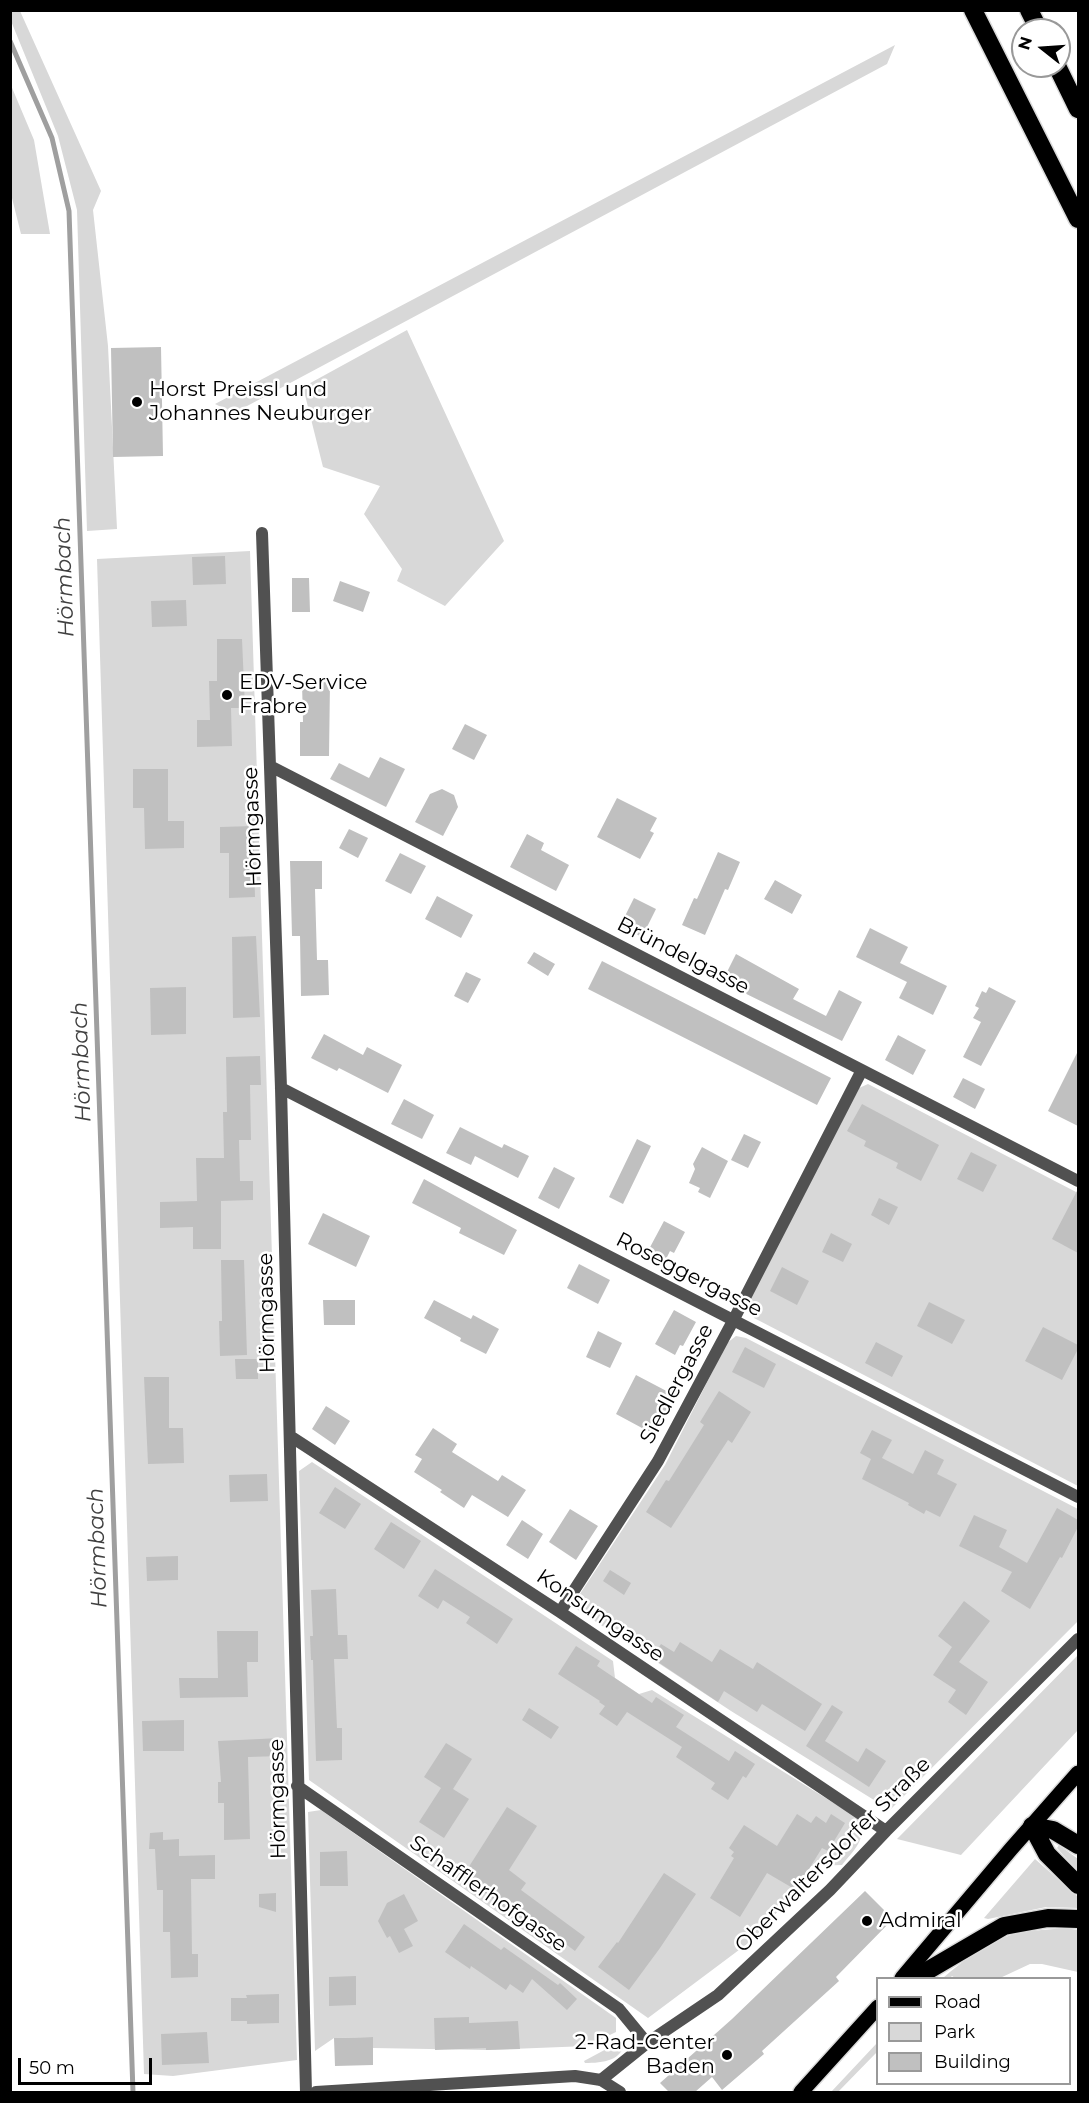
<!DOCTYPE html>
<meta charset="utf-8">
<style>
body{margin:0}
#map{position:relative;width:1089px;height:2103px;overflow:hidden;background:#fff;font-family:Montserrat,sans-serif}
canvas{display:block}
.frame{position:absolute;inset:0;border:12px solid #000;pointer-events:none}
.legend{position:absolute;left:876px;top:1977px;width:195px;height:108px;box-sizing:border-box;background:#fff;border:2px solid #999;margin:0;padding:8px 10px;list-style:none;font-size:18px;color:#000}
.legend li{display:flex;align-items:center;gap:12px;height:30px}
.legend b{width:30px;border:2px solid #999}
.north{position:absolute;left:1011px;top:18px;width:60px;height:60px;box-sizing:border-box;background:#fff;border:2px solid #999;border-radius:50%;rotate:287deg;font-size:16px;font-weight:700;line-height:24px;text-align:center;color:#000}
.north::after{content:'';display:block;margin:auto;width:21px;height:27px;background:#000;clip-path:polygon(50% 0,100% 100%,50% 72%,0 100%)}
.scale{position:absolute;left:18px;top:2058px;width:134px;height:27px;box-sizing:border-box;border:3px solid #000;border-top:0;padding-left:8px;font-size:18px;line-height:21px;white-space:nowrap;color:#000;-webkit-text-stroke:4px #fff;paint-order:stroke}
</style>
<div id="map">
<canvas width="1089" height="2103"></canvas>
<div class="frame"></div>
<ul class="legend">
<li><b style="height:8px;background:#000"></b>Road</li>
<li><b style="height:16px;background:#d8d8d8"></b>Park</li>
<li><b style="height:16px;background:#c0c0c0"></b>Building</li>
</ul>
<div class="north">N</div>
<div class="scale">50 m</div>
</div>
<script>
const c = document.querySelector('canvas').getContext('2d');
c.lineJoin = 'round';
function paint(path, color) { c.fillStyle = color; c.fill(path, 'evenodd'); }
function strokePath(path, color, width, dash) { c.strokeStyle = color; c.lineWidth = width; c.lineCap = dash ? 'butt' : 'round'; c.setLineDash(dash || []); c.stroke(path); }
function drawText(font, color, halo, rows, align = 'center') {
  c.font = font + ' Montserrat,sans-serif'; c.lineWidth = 5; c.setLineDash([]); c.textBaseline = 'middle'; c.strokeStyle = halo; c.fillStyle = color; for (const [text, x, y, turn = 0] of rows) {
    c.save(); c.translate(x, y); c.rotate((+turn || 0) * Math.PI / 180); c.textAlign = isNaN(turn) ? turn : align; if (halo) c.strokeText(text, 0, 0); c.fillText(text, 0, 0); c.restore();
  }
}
paint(new Path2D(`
 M10 11H20L101 191 93 210 108 346 117 529 87 531 77 210 58 136 11 21Z
 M895 45 887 64 234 413 215 404Z
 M10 83 34 140 50 234H21L11 194Z
 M407 330 504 541 445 606 397 581 402 569 364 514 380 486 323 467 303 387Z
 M250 551 297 2060 173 2076 144 2074 97 559Z
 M868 1084 1078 1193V1486L754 1318 749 1301 859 1088Z
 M736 1336 746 1338 1078 1509V1621L890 1810 731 1711 572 1606 665 1465 727 1343Z
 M312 1462 613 1661 615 1678 639 1694 652 1690 861 1820C866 1840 854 1850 842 1865L811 1866 796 1890 755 1938 648 2018 309 1780 299 1471Z
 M1078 1655V1730L961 1855 897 1839Z
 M321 1810 616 2018V2032L587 2046 486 2050 373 2048 372 2037 334 2038 315 2051 308 1812Z
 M1059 1845 1078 1859V1872L1057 1848Z
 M1035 1859 1078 1897V1908L1046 1907 988 1919 984 1918Z
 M1064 1928 1078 1930V1972L1042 1964H1030L1000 1978H955L952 1976 950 1978H943C963 1961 985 1943 1011 1935 1027 1930 1047 1930 1064 1928Z
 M625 2039C624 2061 603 2063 585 2063L584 2061Z
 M877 2043V2052L838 2092H831Z`), '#d8d8d8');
strokePath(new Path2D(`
 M10 41 52 138 69 211 133 2092`), '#9f9f9f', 5);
paint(new Path2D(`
 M161 347 163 456 113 457 111 348Z
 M225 556 226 584 193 585 192 557Z
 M292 578H309L310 612H292Z
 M340 581 370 592 363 612 333 601Z
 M186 600 187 626 152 627 151 601Z
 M217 639H242L245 708H231L232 746 197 747V720H210L209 681H217Z
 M330 682 329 756H300V722H303L302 683Z
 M465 724 487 735 474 760 452 749Z
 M380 757 405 769 386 807 330 779 339 763 369 778Z
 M133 769H168V821H184V848L145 849 144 808H133Z
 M442 789 454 795 458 807 443 836 415 822 430 794Z
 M617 798 657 818 650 831 654 833 640 859 597 837Z
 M253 826 255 897 229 898V853H220V827Z
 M349 829 368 838 358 858 339 848Z
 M527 834 544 843 541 850 569 865 556 891 510 867Z
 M718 852 740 862 728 890 725 889 705 935 682 925 694 898 697 899Z
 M400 853 426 866 411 894 385 881Z
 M290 861H322V889H315L317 960H328L329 995 301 996 300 936H292Z
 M775 880 802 895 792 914 764 899Z
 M437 896 473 915 461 938 425 919Z
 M634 898 656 909 642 937 620 926Z
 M870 928 908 947 900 963 947 986 933 1015 899 998 907 982 856 957Z
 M256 936 260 1017 233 1018 232 937Z
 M534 952 555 964 548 976 527 963Z
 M736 954 799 989 793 999 826 1016 839 990 862 1002 842 1041 722 982Z
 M602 961 831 1078 817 1105 588 989Z
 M466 972 481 979 468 1003 454 996Z
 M186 987V1034L151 1035 150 988Z
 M989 987 1016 1001 981 1066 963 1057 981 1022 973 1018 979 1008 975 1006 982 991 986 993Z
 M324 1034 363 1055 367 1047 402 1065 388 1093 339 1068 337 1071 311 1058Z
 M898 1035 926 1050 913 1075 885 1060Z
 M1078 1051V1126L1048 1111Z
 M260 1056 261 1085H250L251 1140H239L240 1181H253V1200L221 1201V1249H193V1227L160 1228V1202L197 1201 196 1158H224L223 1112H227L226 1057Z
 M963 1078 985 1089 975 1109 953 1097Z
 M404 1099 434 1115 422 1139 391 1124Z
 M862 1104 939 1145 921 1181 896 1168 898 1163 864 1146 866 1141 847 1131Z
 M460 1127 502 1148 504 1144 529 1156 518 1178 475 1156 471 1165 446 1153Z
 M744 1134 761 1142 748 1168 731 1160Z
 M637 1139 651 1146 623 1204 609 1197Z
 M702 1147 728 1161 710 1198 698 1192 700 1188 689 1183 695 1169 693 1164Z
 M971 1152 997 1165 983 1192 957 1179Z
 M554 1167 575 1178 559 1209 538 1198Z
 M424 1179 517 1230 504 1255 459 1233 461 1228 412 1203Z
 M1078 1189V1253L1052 1239Z
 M879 1198 898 1207 889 1225 871 1215Z
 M323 1213 370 1236 356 1267 308 1244Z
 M664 1221 685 1232 674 1253 670 1251 665 1261 648 1251Z
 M831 1233 852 1244 843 1262 822 1252Z
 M221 1260H244L247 1355 220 1356 219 1321H222Z
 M579 1264 610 1280 598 1304 567 1288Z
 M782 1267 809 1281 797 1305 770 1291Z
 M323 1300H355V1325H324Z
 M434 1300 471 1319 473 1315 499 1329 486 1354 460 1341 461 1338 424 1318Z
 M929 1302 965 1320 952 1344 917 1326Z
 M674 1310 696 1322 683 1346 680 1345 675 1355 655 1344Z
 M1043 1327 1078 1345V1349L1062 1380 1025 1361Z
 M598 1331 622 1343 610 1368 586 1357Z
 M876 1342 903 1356 892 1377 865 1363Z
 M745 1347 776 1364 764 1388 732 1372Z
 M235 1359H258V1379H236Z
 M636 1375 676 1396 655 1435 616 1414Z
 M144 1377H169V1428H183L184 1463 148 1464Z
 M719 1391 751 1412 732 1443 728 1440 671 1528 646 1512 666 1480 669 1481 704 1425 700 1422Z
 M326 1406 350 1421 335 1445 312 1429Z
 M433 1428 457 1444 452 1452 498 1481 502 1475 526 1490 508 1517 472 1495 464 1508 440 1492 442 1490 414 1472 422 1459 415 1455Z
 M872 1430 892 1440 882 1458 913 1474 925 1450 944 1460 937 1474 957 1484 940 1517 926 1510 924 1514 908 1505 909 1503 862 1479 871 1459 860 1453Z
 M267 1474 268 1501 230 1502 229 1475Z
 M335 1487 361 1504 345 1529 319 1513Z
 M1057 1508 1078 1520V1527L1062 1558 1060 1557 1030 1609 1001 1591 1012 1572 959 1546 974 1515 1007 1530 999 1547 1027 1563Z
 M570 1509 598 1526 576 1560 549 1542Z
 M522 1520 543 1534 528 1559 506 1545Z
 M391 1522 421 1541 404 1569 374 1549Z
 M178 1556V1580L147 1581 146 1557Z
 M435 1569 513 1619 497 1644 466 1623 470 1617 443 1600 438 1609 418 1596Z
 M610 1570 631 1583 624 1595 603 1581Z
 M336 1589 338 1635H347L348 1659H334L337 1728H342V1760L316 1761 313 1660H311L310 1636H313L311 1590Z
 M964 1601 990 1621 959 1662 988 1682 966 1715 948 1702 956 1690 933 1675 952 1647 938 1636Z
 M217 1631H258V1662H247L248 1697 180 1698 179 1678H218Z
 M680 1642 712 1662 720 1649 753 1669 757 1662 822 1704 805 1731 762 1704 757 1712 724 1691 718 1702 652 1658 661 1644 674 1652Z
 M576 1646 600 1661 597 1666 652 1703 656 1697 684 1715 676 1727 729 1761 735 1751 755 1764 746 1778 743 1776 728 1800 711 1789 715 1783 676 1757 682 1747 627 1712 617 1726 599 1714 605 1706 599 1702 600 1701 558 1674Z
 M832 1705 843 1712 825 1741 858 1762 866 1748 886 1761 869 1787 806 1746Z
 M529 1708 559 1727 551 1739 522 1720Z
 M184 1720V1751H143L142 1721Z
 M280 1738 281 1756 248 1757 250 1839 224 1840V1803H218V1782H221L218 1741Z
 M446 1743 472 1759 453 1789 469 1799 444 1838 419 1822 441 1788 424 1777Z
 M507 1807 537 1826 509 1870 526 1883 521 1890 585 1937 575 1951 511 1903 506 1909 463 1876Z
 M797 1814 811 1823 816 1816 826 1823 831 1814 845 1823 828 1851 822 1848 796 1890 767 1873 740 1917 710 1898 734 1858 731 1856 734 1852 729 1848 744 1825 777 1846Z
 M163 1832V1840L179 1839V1856L215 1855V1879H191L192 1954H198V1977L171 1978 170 1932H163V1890H157L155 1849H149L150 1833Z
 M347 1851 348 1886H320V1852Z
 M664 1873 696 1894 660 1948 629 1990 598 1967 617 1942 618 1943Z
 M865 1891 893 1919 836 1977 839 1981 762 2051 764 2054 722 2090 712 2077 695 2092H669L660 2083 732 2019Z
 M276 1893V1912L259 1907V1894Z
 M404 1894 418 1921 404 1929 413 1946 399 1953 390 1936 387 1938 378 1921 387 1903Z
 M464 1924 501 1950 504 1947 558 1985 560 1983 577 1999 567 2010 532 1979 523 1993 510 1984 506 1990 471 1966 470 1969 445 1952Z
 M356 1976V2005L329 2006V1977Z
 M279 1994V2023L247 2024V2021H231V1998H247L246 1995Z
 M469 2017V2023L518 2021 520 2049 486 2050V2048L435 2050 434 2018Z
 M207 2032 209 2063 162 2065 161 2034Z
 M373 2037V2065L335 2066 334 2038Z`), '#c0c0c0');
const primary = new Path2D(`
 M902 1978 1011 1849 1078 1773
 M801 2092 878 2007`);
const motorway = new Path2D(`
 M973 10 1078 219
 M1029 10 1039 30
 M1057 66 1078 109
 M1032 1826 1047 1854 1078 1885
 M1032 1826 1053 1830 1078 1845
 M915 1978 1004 1926 1048 1918 1078 1919`);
strokePath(primary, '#dbdbdb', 18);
strokePath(motorway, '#dbdbdb', 21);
strokePath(new Path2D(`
 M262 533 281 1088 306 2092
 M270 766 1078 1181
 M281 1088 1078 1497
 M290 1436 560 1612 886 1831
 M560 1612 658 1461 734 1319 862 1070
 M297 1786 619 2009 647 2043
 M601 2080 647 2043 718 1995 830 1890 886 1831 1078 1639`), '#515151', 12);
strokePath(new Path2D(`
 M316 2092 575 2076 601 2080 620 2092`), '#515151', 12);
strokePath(primary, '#000', 15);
strokePath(motorway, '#000', 18);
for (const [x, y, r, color] of [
 [137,402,6,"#000"],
 [227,695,6,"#000"],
 [867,1921,6,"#000"],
 [727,2055,6,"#000"]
]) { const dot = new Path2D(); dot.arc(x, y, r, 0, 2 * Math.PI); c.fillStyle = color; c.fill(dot); strokePath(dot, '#fff', 2); }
drawText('21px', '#000', '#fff', [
 ["Horst Preissl und",149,390],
 ["Johannes Neuburger",149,414],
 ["EDV-Service",239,683],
 ["Frabre",239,707],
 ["Admiral",879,1921],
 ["2-Rad-Center",715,2043,"right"],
 ["Baden",715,2067,"right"]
], 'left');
drawText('21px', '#000', '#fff', [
 ["Hörmgasse",253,827,-92],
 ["Bründelgasse",683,956,27],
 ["Roseggergasse",689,1275,27],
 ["Hörmgasse",267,1313,-91],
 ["Siedlergasse",677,1384,-62],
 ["Konsumgasse",600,1616,34],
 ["Hörmgasse",278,1799,-91],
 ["Oberwaltersdorfer Straße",833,1855,-45],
 ["Schafflerhofgasse",488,1894,35]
]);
drawText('italic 22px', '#404040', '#fff', [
 ["Hörmbach",65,577,-92],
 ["Hörmbach",82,1062,-92],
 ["Hörmbach",98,1548,-92]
]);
</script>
